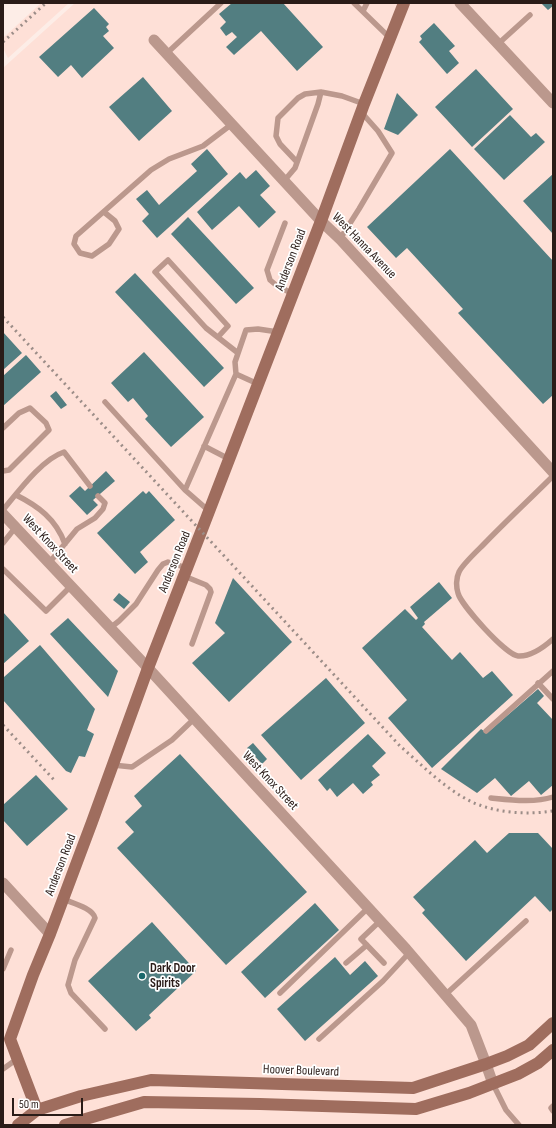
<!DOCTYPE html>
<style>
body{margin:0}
#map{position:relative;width:556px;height:1128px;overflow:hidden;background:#fdede7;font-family:"Sofia Sans Condensed",sans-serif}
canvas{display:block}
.frame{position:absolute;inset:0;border:4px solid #2a1c18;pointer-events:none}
.scale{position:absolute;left:12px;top:1098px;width:71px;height:18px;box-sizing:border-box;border:2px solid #2a1c18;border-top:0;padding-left:5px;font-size:12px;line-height:14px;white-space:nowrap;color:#2a1c18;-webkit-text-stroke:3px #fff;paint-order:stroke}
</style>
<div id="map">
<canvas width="556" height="1128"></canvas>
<div class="frame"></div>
<div class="scale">50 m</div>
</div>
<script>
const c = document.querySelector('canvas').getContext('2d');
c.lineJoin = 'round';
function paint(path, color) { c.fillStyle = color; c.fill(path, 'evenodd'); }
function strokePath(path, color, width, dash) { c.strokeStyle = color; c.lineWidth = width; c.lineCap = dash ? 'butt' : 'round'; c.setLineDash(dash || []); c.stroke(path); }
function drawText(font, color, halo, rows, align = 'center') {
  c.font = font + ' "Sofia Sans Condensed",sans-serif'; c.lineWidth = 3.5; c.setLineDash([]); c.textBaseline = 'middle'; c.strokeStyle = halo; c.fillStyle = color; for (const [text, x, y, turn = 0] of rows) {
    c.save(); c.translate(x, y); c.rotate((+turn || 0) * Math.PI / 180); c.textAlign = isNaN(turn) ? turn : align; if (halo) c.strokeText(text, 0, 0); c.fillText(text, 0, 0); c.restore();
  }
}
paint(new Path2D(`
 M41 3H69L8 58 3 48V38Z
 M75 3H553V1125H3V68Z`), '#fee0d7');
paint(new Path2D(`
 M232 3H245L246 4 247 3H283L323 47 297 71 261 31 234 55 226 47 237 37 232 32 226 36 220 28 226 22 219 14Z
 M541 3H553V6L548 10Z
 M94 8 109 24 106 27 109 31 103 36 114 48 82 78 71 65 58 77 39 57Z
 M434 23 455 46 449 51 459 63 447 74 419 42 422 39 420 36Z
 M476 69 513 109 472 147 435 107Z
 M143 77 172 111 139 141 109 107Z
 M397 93 418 115 398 135 384 129Z
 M510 115 531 137 536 133 545 142 504 180 474 149Z
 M207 149 228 174 157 238 142 221 149 214 136 199 147 190 159 205 197 171 191 164Z
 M450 149 553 261V395L543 404 458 313 463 309 407 248 396 258 367 227Z
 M256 170 270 186 260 195 276 212 259 228 239 206 212 230 197 212 240 172 246 179Z
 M553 174V234L523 201Z
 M188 217 254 288 236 304 171 234Z
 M135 273 224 368 204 387 115 292Z
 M3 332 22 353 3 370Z
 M144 352 204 417 171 447 145 419 148 416 133 398 128 402 111 383Z
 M26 355 41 372 3 406V376Z
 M56 391 67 405 61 409 50 396Z
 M106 471 115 481 93 500 98 505 87 515 69 496 80 486 85 491Z
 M143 491 146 494 149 491 175 520 140 552 148 562 135 574 97 533Z
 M233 578 292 642 229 702 192 663 225 633 215 623Z
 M439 582 452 598 424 622 425 624 422 627 452 660 460 652 483 678 492 671 513 695 432 768 388 718 407 700 362 648 405 609 416 620 418 618 410 607Z
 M119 593 130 602 124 609 113 600Z
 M3 612 29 641 3 664Z
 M68 618 118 671 108 697 50 634Z
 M40 645 95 709 87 730 94 734 85 757 79 756 71 773 66 771 3 700V675L4 677Z
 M326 678 365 723 301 780 261 735Z
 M538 689 544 696 537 703 553 720V785L541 795 529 781 511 796 495 778 477 793 441 769 481 729 487 733Z
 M368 734 386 753 372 766 380 775 371 782 373 785 363 794 353 783 337 797 330 788 327 791 318 780Z
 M253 743 267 759 262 764 247 748Z
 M180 754 307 892 226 965 117 848 134 832 125 822 142 806 134 796Z
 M36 775 68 809 27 846 3 820V805Z
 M509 833H538L553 849V909L550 912 535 896 466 961 422 913 425 910 413 897 475 840 487 853Z
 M315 903 339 930 265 998 241 972Z
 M152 922 196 971 149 1015 151 1018 136 1031 88 981Z
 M335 957 350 975 365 961 378 976 305 1041 277 1009Z`), '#527e81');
strokePath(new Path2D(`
 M354 3 390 38
 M363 11 367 3
 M498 44 530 15
 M166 54 221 3
 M297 162 280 144 276 136 278 118 298 98 305 94 321 92 342 96 364 104
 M284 181 295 168 318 104 321 92
 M104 212 115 221 119 229 109 244 92 256 80 253 74 244 76 236 151 170 169 159 203 146 232 124
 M285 223 267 270 270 280 276 285 293 294
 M340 239 359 209 392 153 378 131 362 113
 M218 337 228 326 168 260 155 272 206 328 238 353
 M236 374 258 384
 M105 402 185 490
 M3 428 19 413 30 408 46 423 49 430 9 470 3 471
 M204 446 229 459
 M553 476C530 499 506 521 483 545 477 551 462 565 459 572 456 578 456 587 458 593 461 605 506 655 518 656 531 657 544 647 553 639
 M16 495C38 506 56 519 65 544
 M3 510C18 492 42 459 64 452L90 486
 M209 511 185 490 236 374 235 362 246 330 258 329 278 332
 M3 543 15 528
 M49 563 77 529 95 518 103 509 105 503 98 496
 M3 569 46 611 71 586
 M184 576 206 585 210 589 211 592 192 644
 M110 628 119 621 136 604 158 570 163 564 168 562 187 568
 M538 683 553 699
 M486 731 553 671
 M113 765 132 767 172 740 194 719
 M491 798C511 800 534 803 553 797
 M63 899C72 903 93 908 95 918L75 960 68 985 71 993 105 1029
 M380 921 361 939 384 963
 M346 963 367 945
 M3 969 11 950
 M280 993 368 908
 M445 995 526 921
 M319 1039 383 981 409 953
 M3 1069 17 1059
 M493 1084 506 1110 519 1125
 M553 1106 551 1108 553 1111`), '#bb988d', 5.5);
strokePath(new Path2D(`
 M460 3 553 103
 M154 40 321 221 341 240 553 472
 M3 514 148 668 406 949 471 1025 486 1064 493 1084
 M3 883 50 934`), '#bb988d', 11);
strokePath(new Path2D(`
 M37 1110 10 1039 33 975 50 934 92 822 148 668 201 532 321 221 364 104 404 3
 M18 1125 37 1110 81 1096 151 1080 413 1088 486 1064 507 1056 529 1045 553 1023
 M65 1125 144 1102 260 1104 416 1109 469 1093 518 1074 538 1063 553 1050`), '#9f6d5e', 12);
strokePath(new Path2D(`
 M3 42 46 3
 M3 317 400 746C422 765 445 789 472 802 496 813 527 815 553 811
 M3 725 56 782`), '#9c8d88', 3, [2, 4]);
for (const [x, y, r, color] of [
 [142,976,4,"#1a686c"]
]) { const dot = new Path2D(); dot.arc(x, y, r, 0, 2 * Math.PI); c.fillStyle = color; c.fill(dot); strokePath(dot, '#fff', 1.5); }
drawText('13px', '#2a1c18', '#fff', [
 ["West Hanna Avenue",364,246,46],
 ["Anderson Road",291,260,-69],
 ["West Knox Street",50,544,47],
 ["Anderson Road",175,562,-68],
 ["West Knox Street",270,781,47],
 ["Anderson Road",61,865,-69],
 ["Hoover Boulevard",301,1071,2]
]);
drawText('bold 13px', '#2a1c18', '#fff', [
 ["Dark Door",150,969],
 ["Spirits",150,984]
], 'left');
</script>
